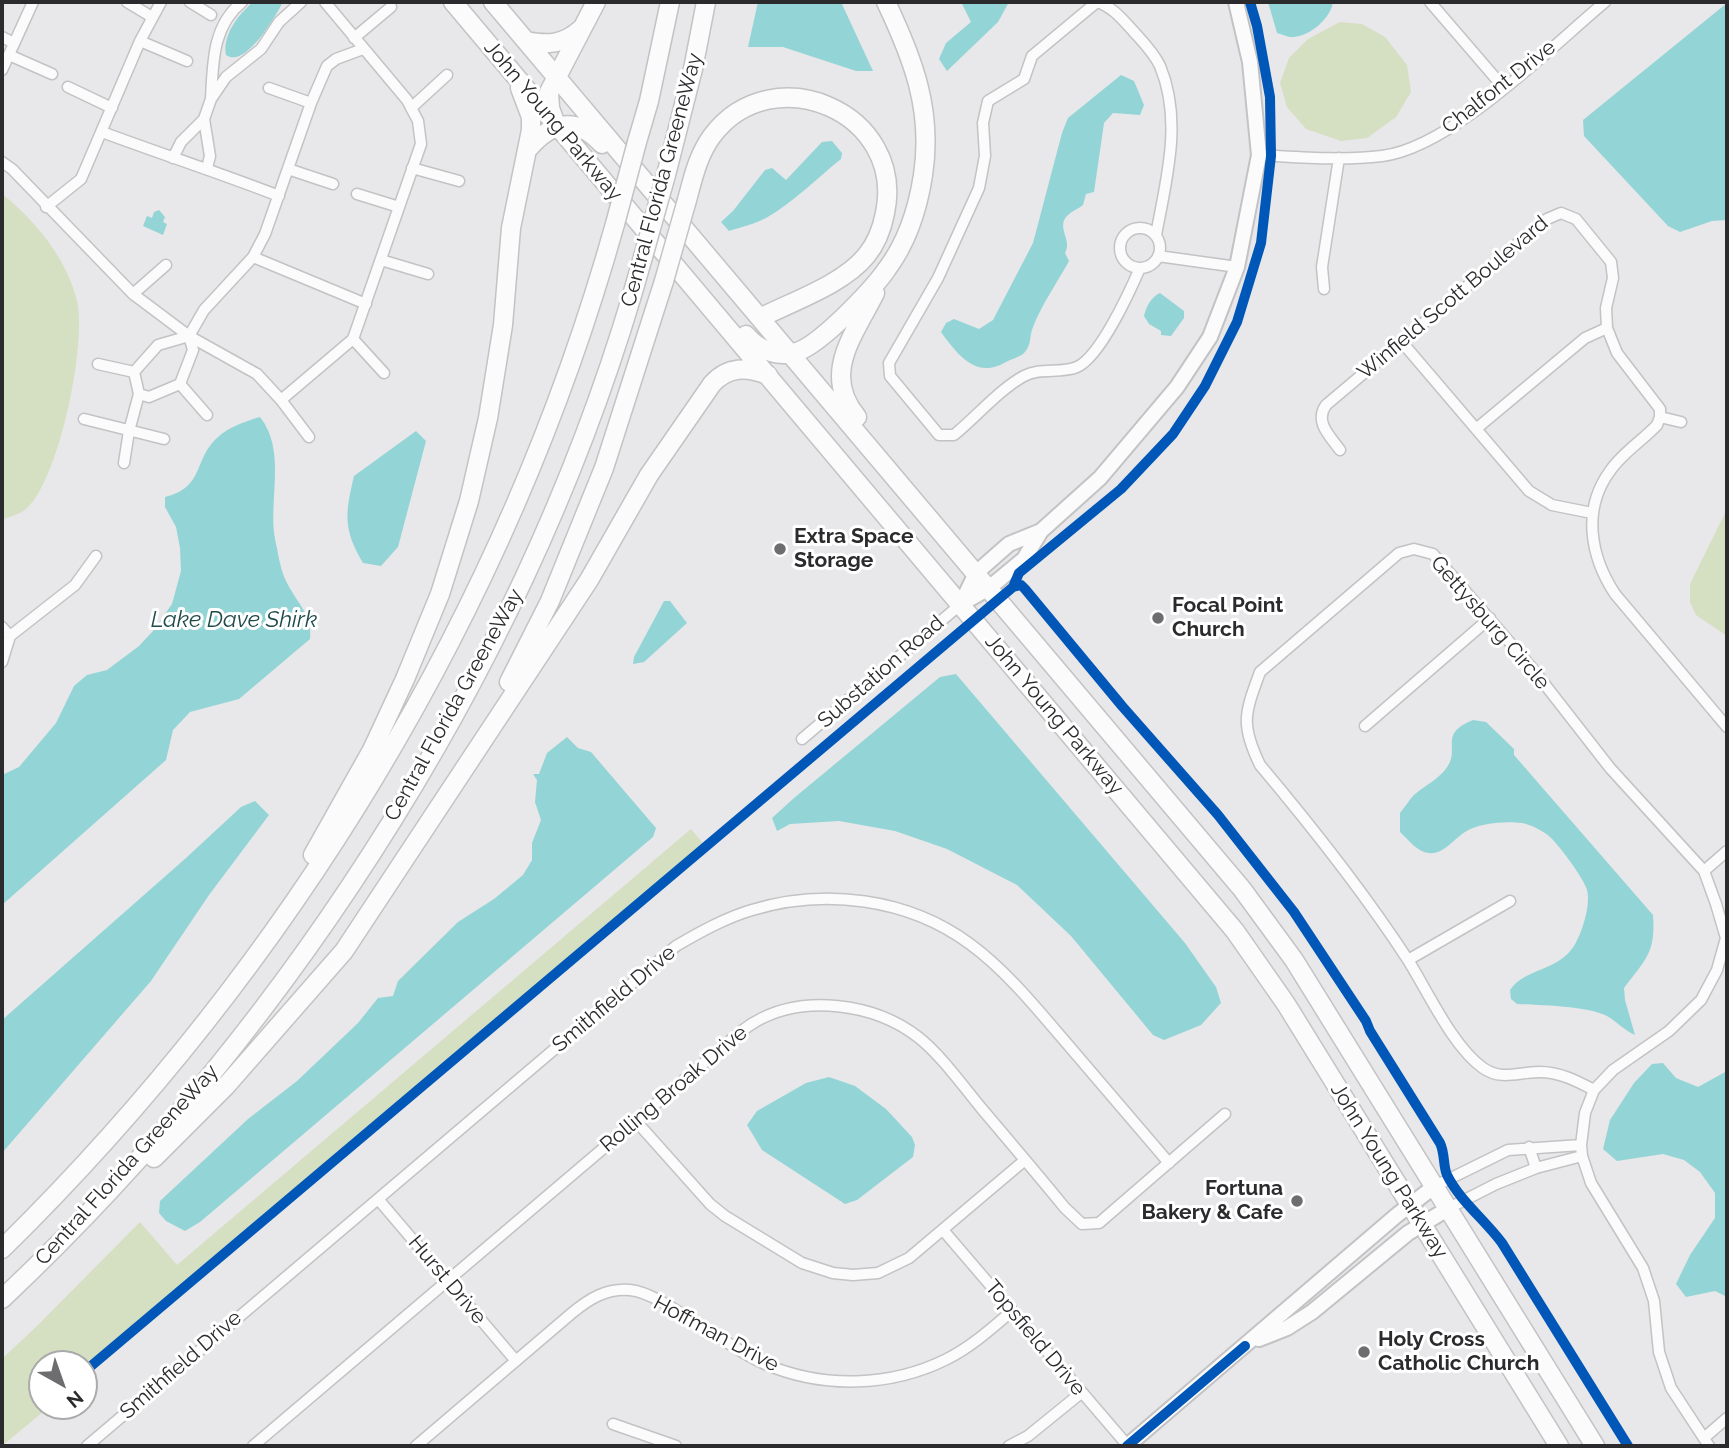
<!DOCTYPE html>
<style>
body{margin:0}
#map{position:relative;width:1729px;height:1448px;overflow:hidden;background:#e8e7e9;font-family:Raleway,sans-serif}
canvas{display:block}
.frame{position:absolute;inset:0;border:4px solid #2b2a2c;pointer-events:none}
.north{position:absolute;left:28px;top:1350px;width:70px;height:70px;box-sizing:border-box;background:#fff;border:2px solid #aaaaab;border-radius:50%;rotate:140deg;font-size:19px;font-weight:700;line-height:28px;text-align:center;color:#2b2a2c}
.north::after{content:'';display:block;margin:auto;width:24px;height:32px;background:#6d6c6e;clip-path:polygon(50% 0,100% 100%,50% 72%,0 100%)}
</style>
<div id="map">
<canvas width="1729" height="1448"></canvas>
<div class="frame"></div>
<div class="north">N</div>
</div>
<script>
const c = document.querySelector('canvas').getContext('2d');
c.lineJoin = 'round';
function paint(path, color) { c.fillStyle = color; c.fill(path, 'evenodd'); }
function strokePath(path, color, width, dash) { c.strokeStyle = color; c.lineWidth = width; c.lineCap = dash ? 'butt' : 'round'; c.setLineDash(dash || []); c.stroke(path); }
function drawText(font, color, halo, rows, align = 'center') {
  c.font = font + ' Raleway,sans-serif'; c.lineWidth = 6; c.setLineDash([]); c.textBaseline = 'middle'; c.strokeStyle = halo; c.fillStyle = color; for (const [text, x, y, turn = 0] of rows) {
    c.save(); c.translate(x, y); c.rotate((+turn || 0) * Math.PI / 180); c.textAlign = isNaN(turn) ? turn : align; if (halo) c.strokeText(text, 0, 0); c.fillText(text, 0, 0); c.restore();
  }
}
paint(new Path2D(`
 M1340 22 1362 24 1385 37 1407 65 1411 92 1396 117 1367 138 1341 141 1306 129 1287 107 1280 83 1289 58 1308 39Z
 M2 194C35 220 67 259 77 301 87 343 59 481 26 509 20 514 9 517 2 520Z
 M1727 509V636L1696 615 1690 602V584Z
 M691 829 707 848 84 1377V1364H42V1406H50L2 1446V1359L38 1325 140 1222 177 1265Z`), '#d5dfc2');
paint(new Path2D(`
 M253 2H283C275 17 245 69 226 55 222 35 239 14 253 2Z
 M758 2H841L873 71H856L783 47H748Z
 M961 2H1009L998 22 947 71 939 59 946 43 971 22Z
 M1268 2H1333C1331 18 1310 36 1294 37 1289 38 1282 34 1277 33Z
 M1727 3V220L1712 221 1680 232 1668 226 1584 136 1583 120Z
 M1121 75 1134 81 1144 105 1140 115 1113 113 1104 123 1094 192 1086 194 1083 205C1078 209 1072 211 1068 215 1055 227 1073 240 1065 253L1069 261C1057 283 1042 304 1033 327 1029 336 1032 345 1024 353 1020 357 1011 359 1006 362 976 380 957 354 941 332L946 323 954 319 979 329 993 320 1033 243 1062 133 1068 118Z
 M832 141 842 153 841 159C816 179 794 202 766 218 755 224 741 227 729 231L721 222 733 211 765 170 772 168 786 180 822 142Z
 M159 210 165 217 163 222 167 224 163 235 143 226 147 216 152 218 154 212Z
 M1160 293 1184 311V318L1171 336 1161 335V331L1149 324 1144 316C1146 307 1151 297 1160 293Z
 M260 417C287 451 268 500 275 539 278 552 280 569 286 581 296 602 313 615 310 639L239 699 190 712 173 730 166 760 2 905V775L19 767 56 723 74 686 87 675 107 670 139 646 153 631 172 604 181 571 180 548 176 527 165 507V497C205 487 193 460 217 438 230 426 244 422 260 417Z
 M416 431 426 441 398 547 381 566 363 563C343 529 345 514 354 476Z
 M664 601H670L687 623 644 662 633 664 634 657Z
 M956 674 1185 943 1216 987 1221 1003 1201 1025 1164 1040 1153 1035 1071 936 1017 885 947 849 895 831 839 821 790 824 777 831 772 818 794 798 940 677Z
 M1473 720 1486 722 1514 749V755L1653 915C1656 953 1645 960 1624 988L1625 1000 1635 1035C1624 1030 1617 1022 1607 1016 1588 1006 1539 1005 1517 1004L1511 999 1510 990C1525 968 1557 972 1574 946 1582 933 1591 905 1587 890 1585 880 1559 845 1550 837 1545 832 1530 824 1522 823 1505 821 1479 823 1465 832 1454 839 1443 855 1429 853 1417 852 1409 840 1400 832V813C1405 807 1409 800 1414 795 1424 786 1437 780 1445 770 1463 749 1436 735 1473 720Z
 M567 737 578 748 591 752 656 828 653 837 200 1222 185 1231 166 1221 159 1213 160 1201 248 1119 297 1081 358 1023 378 998 393 996 398 981 458 922 494 899 523 875 532 860V843L541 820 535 802 537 780 533 774H539L547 753Z
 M255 801 269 815 209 895 151 981 2 1153V1020L186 858 241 807Z
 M1663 1063 1676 1078 1698 1087 1727 1071V1297L1715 1291 1686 1297 1676 1284 1690 1255 1715 1218V1193L1700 1172 1684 1160 1663 1154 1617 1161 1603 1149 1610 1120 1634 1083 1652 1064Z
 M829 1077 855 1086 886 1109 912 1137 915 1145 913 1157 857 1200 845 1204 762 1150 747 1125 757 1111 806 1083Z`), '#93d5d6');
const street = new Path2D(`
 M127 2 152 17
 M190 2 211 15
 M1430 2 1504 88
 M2 37 14 43
 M354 38 391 7
 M140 41 187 61
 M9 55 52 74
 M2 70 33 2
 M68 87 112 108
 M269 88 311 103
 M211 99C213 64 212 26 242 2
 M411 108 447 75
 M204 119 210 156 207 168
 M102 132C161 154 220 173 279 196
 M1259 155C1299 157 1341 161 1382 156 1451 148 1551 47 1605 2
 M173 158 181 142 204 119 211 99 226 77 261 49 279 22 301 2
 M2 162 12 169 133 294 189 336 257 374 281 400 353 339 421 144 418 121 407 100 325 2
 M412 168 459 181
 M288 169 333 184
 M357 194 399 207
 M46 207 81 179 140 41 161 2
 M1120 248a20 20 0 1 1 40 0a20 20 0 1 1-40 0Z
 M1158 256 1237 267
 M253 257 366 304
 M381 260 428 274
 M1140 268C1130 291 1100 357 1077 367 1061 374 1040 367 1024 376 1000 389 976 417 954 435H939L890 376 889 363 938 278 979 188 985 156 983 123 988 101 1024 79 1032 56 1097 2C1113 7 1123 20 1134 32 1143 42 1154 53 1160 66 1183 121 1166 180 1156 235
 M1324 289 1322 267 1339 158
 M133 294 166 265
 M189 336 193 350 180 384 149 397 139 394 134 372 158 345 189 336 204 310 253 257 265 234 311 103 327 66 336 59 363 49
 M353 339 384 373
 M1401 341 1529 491 1552 505 1592 513
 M98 364 134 372
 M180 384 207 415
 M281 400 309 437
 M1660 417 1681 422
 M84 419 164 439
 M1476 429 1585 338 1607 328
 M1340 450C1330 436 1314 422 1326 405L1547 219 1561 213 1576 219 1611 262 1613 278 1606 308 1607 328 1617 353 1660 409V417L1657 425C1642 441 1622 453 1610 471 1582 509 1590 556 1615 594L1727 727
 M124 463 129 431 139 394
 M2 627 10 636
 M2 662 10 636 75 585 96 556
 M1365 726 1490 618
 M802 739 961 604
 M1704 871 1727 851
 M1408 960 1510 901
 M1594 1090C1577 1081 1560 1072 1539 1072 1518 1072 1502 1081 1483 1068 1453 1047 1428 992 1408 960 1363 891 1313 828 1260 765 1240 724 1245 713 1260 672L1399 553 1414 549 1433 554 1532 668 1610 768 1704 871 1716 904 1726 938 1717 970 1701 1000 1669 1031 1613 1070 1594 1090 1585 1113 1581 1145 1582 1156 1591 1183 1643 1268 1654 1301 1659 1352 1671 1388 1709 1446
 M635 1120 710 1204 725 1216 802 1263 833 1273 853 1275 878 1273 909 1258 1025 1160
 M1529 1147 1536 1168
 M1435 1186 1508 1150 1581 1145
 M378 1199 516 1361
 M1449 1208 1496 1184 1536 1168 1582 1156
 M943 1230 1128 1446
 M613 1424 676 1446
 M1704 1438 1727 1418
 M87 1446 676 946C700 932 725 918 752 910 824 888 908 898 970 944 1008 972 1038 1010 1069 1046 1102 1085 1136 1124 1169 1163
 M253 1446 725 1045C735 1037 744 1028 755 1022 803 994 874 1003 918 1037 941 1055 963 1086 982 1109 1010 1142 1038 1175 1065 1208L1082 1224 1099 1223 1225 1114
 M416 1446 572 1313C589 1299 606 1288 630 1290 653 1292 689 1319 710 1332 728 1342 746 1356 765 1364 823 1389 891 1387 947 1359 971 1347 991 1329 1012 1311
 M1009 1446 1028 1436 1081 1393`);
const secondary = new Path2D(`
 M961 604 989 588 1024 559 1041 531 1100 478 1177 387 1210 337 1237 267 1259 155 1250 62 1236 2
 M961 604 976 573 1009 544 1041 531
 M1259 1339 1287 1328 1312 1312 1408 1233 1449 1208
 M1127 1446 1397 1215 1435 1186`);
const highway = new Path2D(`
 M453 2 1235 931 1286 1004 1559 1446
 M493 2 1242 889 1294 960 1595 1446
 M526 41C548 45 563 45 581 29
 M554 119 550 108 549 92 596 2
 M637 142 649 101 670 2
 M529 148C553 121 576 116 602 144
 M666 175 693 69 706 2
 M687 200C693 178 698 155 712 136 773 55 906 113 885 213 882 229 876 244 866 256 842 285 793 301 760 318
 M746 335C758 349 775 357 793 353 817 349 873 289 887 269 907 242 918 208 923 175 933 110 913 59 886 2
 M857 417C821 374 854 335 875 293
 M509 682 550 601 604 468 664 281
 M313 855 372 750 405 679 440 594 469 501 488 418 503 325 511 228 531 130V117L520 88
 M154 1158 225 1087 344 951 589 580 649 475 712 384C728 366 747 367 768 375
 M2 1249C289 967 506 612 615 224
 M2 1299C296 1022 535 648 643 257`);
strokePath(street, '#c3c2c4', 13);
strokePath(secondary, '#c3c2c4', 18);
strokePath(highway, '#c3c2c4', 21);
strokePath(street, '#fcfbfc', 10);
strokePath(secondary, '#fcfbfc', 14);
strokePath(highway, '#fcfbfc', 18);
const highwayBridge = new Path2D(`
 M615 224 637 142
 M643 257 666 175
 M664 281 687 200`);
strokePath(highwayBridge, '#c3c2c4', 21, []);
strokePath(highwayBridge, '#fcfbfc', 18);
strokePath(new Path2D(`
 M1013 587 1021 585 1025 589 1122 706 1218 815 1294 912 1366 1021 1370 1031 1440 1143C1445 1153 1443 1166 1447 1175 1460 1201 1485 1220 1502 1243L1628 1446
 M84 1372 1013 587 1019 573 1121 489 1173 434 1205 386 1237 322 1261 243 1271 156 1270 97 1257 26 1250 2
 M1127 1446 1245 1346`), '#0057b8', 10);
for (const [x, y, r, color] of [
 [780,549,7,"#6d6c6e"],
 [1158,618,7,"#6d6c6e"],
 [1297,1201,7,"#6d6c6e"],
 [1364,1352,7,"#6d6c6e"]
]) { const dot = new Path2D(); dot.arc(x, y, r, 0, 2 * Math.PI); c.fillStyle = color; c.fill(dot); strokePath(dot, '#fff', 2.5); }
drawText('21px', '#2b2a2c', '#fff', [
 ["Chalfont Drive",1499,87,-38],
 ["John Young Parkway",553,121,50],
 ["Central Florida GreeneWay",662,180,-75],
 ["Winfield Scott Boulevard",1453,298,-40],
 ["Gettysburg Circle",1490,623,49],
 ["Substation Road",881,672,-41],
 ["Central Florida GreeneWay",454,705,-61],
 ["John Young Parkway",1054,715,50],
 ["Smithfield Drive",614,999,-40],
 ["Rolling Broak Drive",674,1089,-40],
 ["Central Florida GreeneWay",127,1165,-48],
 ["John Young Parkway",1389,1171,58],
 ["Hurst Drive",447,1280,50],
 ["Hoffman Drive",716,1334,28],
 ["Topsfield Drive",1035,1338,50],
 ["Smithfield Drive",181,1365,-41]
]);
drawText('bold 21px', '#2b2a2c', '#fff', [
 ["Extra Space",794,537],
 ["Storage",794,561],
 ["Focal Point",1172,606],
 ["Church",1172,630],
 ["Fortuna",1283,1189,"right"],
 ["Bakery & Cafe",1283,1213,"right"],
 ["Holy Cross",1378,1340],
 ["Catholic Church",1378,1364]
], 'left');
drawText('italic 23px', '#1f4b4b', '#fff', [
 ["Lake Dave Shirk",234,620]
]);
</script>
